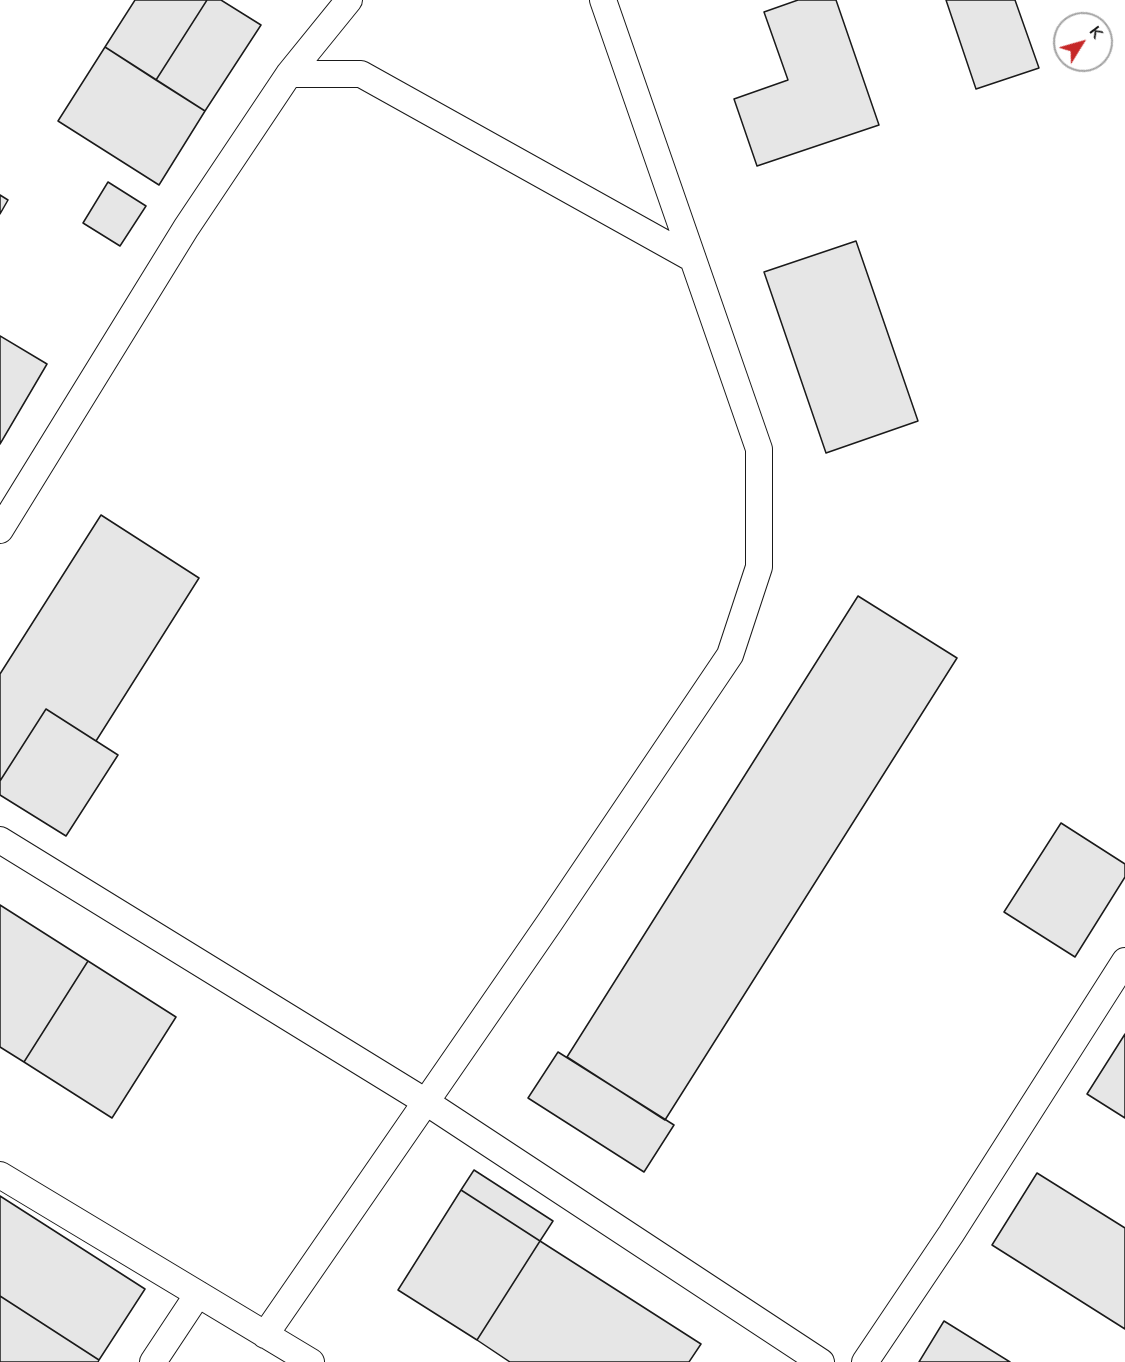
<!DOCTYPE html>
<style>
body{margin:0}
#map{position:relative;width:1125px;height:1362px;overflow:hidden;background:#fff;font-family:"Nunito Sans",sans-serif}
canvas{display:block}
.north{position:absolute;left:1053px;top:12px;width:60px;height:60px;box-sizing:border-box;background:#fff;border:2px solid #a3a3a3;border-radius:50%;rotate:53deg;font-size:16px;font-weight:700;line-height:24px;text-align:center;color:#1a1a1a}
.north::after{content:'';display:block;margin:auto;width:21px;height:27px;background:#c62828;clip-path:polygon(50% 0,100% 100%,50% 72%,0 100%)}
</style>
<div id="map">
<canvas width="1125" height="1362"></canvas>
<div class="north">K</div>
</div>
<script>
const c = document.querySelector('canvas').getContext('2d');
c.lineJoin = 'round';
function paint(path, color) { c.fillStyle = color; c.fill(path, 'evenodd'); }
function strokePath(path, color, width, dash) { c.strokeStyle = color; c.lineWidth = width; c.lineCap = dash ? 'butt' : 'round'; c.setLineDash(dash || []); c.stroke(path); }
const building = new Path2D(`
 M135 0H207L156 80 105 47Z
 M207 0H221L261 25 205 111 156 80Z
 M798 0H836L879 125 757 166 734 99 788 80 764 12Z
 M946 0H1015L1039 68 976 89Z
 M105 47 205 111 159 185 58 121Z
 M108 182 146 206 120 246 83 223Z
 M0 195 8 200 0 214Z
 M856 241 918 421 826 453 764 272Z
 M0 336 47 364 0 444Z
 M101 515 199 578 96 741 46 709 0 781V674Z
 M858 596 957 658 665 1120 567 1057Z
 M46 709 118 755 66 836 0 795V781Z
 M1061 823 1125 864V877L1075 957 1004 912Z
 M0 905 88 961 24 1062 0 1047Z
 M88 961 176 1017 112 1118 24 1062Z
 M1125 1034V1118L1087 1094Z
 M558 1052 674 1125 644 1172 528 1098Z
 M474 1170 553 1221 540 1241 461 1190Z
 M1037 1173 1125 1228V1329L992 1245Z
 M461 1190 540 1241 477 1340 398 1290Z
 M0 1196 145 1289 99 1360 0 1296Z
 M540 1241 701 1344 689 1362H510L477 1340Z
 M0 1296 99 1360 98 1362H0Z
 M944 1321 1010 1362H919Z`);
paint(building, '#e6e6e6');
strokePath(building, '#1a1a1a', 1.5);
const minor = new Path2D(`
 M289 74H361L693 259
 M0 530 186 228 289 74 349 0
 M0 840 426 1102 821 1362
 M0 1175 311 1362
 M265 1335 550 922 730 655 759 567V449L603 0
 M153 1362 198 1294
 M865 1362 951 1234 1125 961`);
strokePath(minor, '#1a1a1a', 28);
strokePath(minor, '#fff', 26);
</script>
